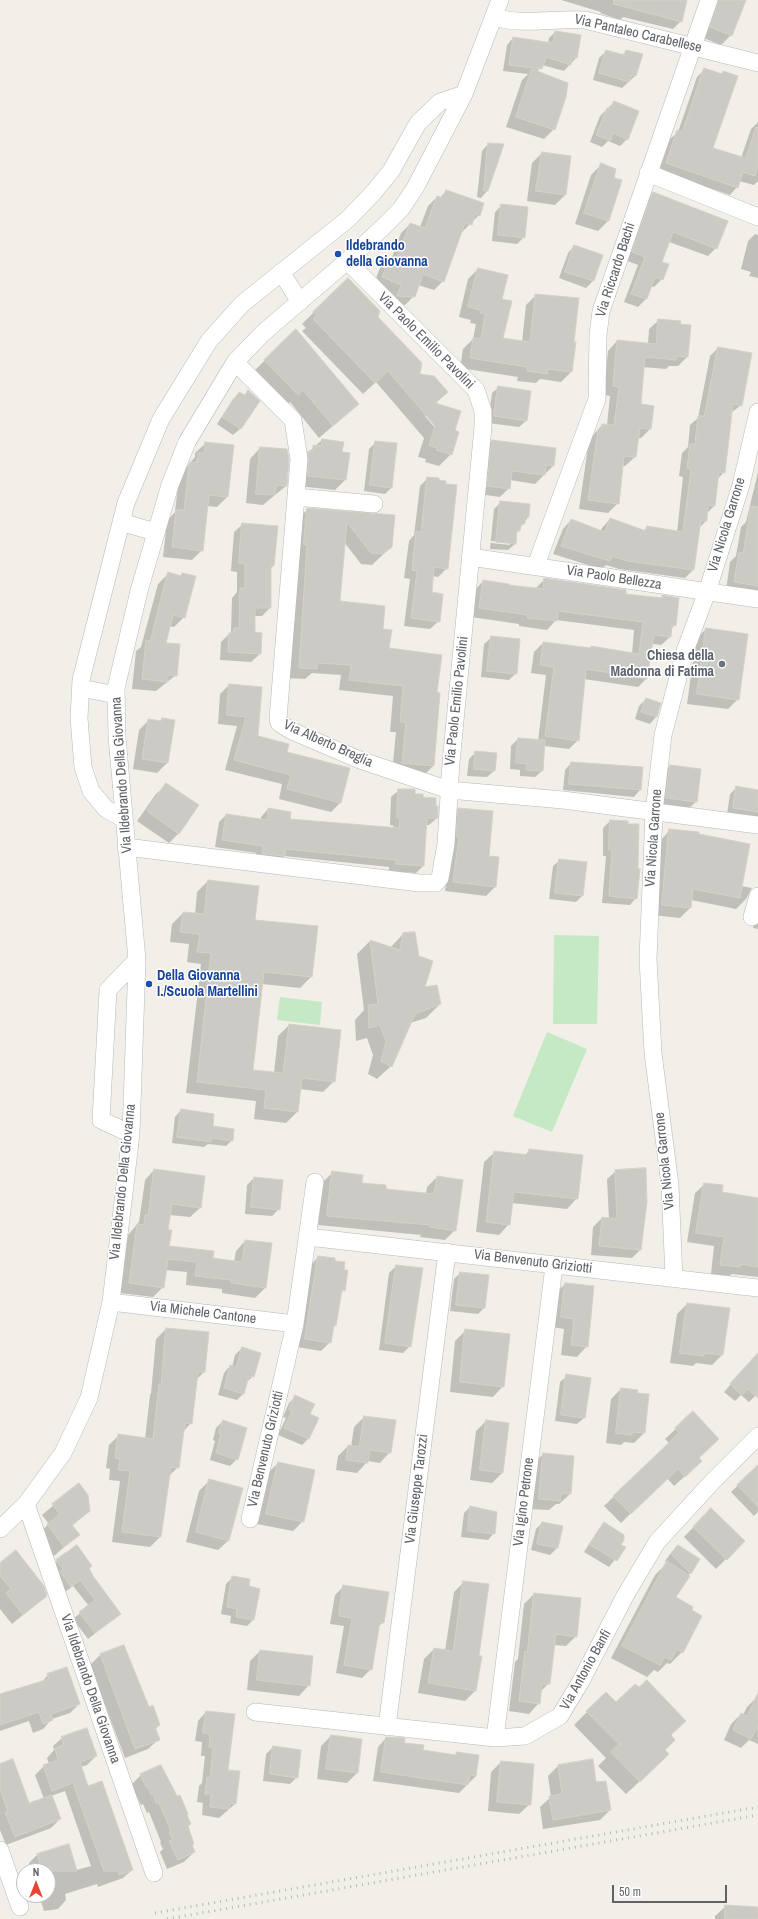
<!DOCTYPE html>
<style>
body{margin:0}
#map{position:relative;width:758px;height:1919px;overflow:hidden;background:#f1efe8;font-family:"Archivo Narrow",sans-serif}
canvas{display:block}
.north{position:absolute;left:16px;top:1863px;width:40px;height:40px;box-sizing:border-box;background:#fff;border:1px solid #bfc1c3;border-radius:50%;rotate:0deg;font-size:11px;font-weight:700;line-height:16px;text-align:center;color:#5f6368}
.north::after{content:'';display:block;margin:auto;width:14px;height:18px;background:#ea4335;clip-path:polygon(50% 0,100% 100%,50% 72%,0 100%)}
.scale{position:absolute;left:612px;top:1885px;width:115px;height:18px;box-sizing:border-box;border:2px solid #5f6368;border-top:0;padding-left:5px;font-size:12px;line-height:14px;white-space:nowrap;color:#5f6368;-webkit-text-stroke:3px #fff;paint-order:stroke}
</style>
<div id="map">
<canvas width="758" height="1919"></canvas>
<div class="north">N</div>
<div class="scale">50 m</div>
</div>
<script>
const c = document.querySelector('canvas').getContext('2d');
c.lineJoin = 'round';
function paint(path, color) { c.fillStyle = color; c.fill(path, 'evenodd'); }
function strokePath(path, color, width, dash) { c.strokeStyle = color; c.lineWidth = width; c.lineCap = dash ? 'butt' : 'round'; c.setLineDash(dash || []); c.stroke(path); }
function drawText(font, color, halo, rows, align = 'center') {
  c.font = font + ' "Archivo Narrow",sans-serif'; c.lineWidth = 3; c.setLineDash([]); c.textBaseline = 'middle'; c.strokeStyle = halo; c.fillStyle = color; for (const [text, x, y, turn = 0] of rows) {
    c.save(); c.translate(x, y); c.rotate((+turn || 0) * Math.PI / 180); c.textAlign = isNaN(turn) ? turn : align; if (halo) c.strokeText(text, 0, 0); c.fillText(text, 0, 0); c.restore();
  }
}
paint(new Path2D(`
 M554 935 599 936 597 1024H553Z
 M280 997 322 1002 320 1025 277 1020Z
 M547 1032 587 1049 552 1132 513 1116Z`), '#c5e8c5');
paint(new Path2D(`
 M561 0H686L681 21 673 29 623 17 620 20 600 13 601 12Z
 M712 0H745L731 35 721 45 701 37Z
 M555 32 576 58 564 71 542 65 537 72 554 129 544 139 506 127 522 80 528 74 503 71 507 45 513 38 548 43 549 38Z
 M606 51 622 55 626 51 635 76 622 88 593 80 599 58Z
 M705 69 721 74 724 72 712 148 741 158 751 129 758 122V181L754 185 739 181 737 187 730 195 659 171 670 139 678 132 697 77Z
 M614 102 627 139 620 146 608 141 602 147 590 142 600 116Z
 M488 144 487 191 481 198 477 197 482 151Z
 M542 153 565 195 555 205 527 201 532 163Z
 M601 165 613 178 621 181 608 221 598 231 575 224 591 175Z
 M446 191 479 215 460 234 443 281 434 290 418 285 414 296 405 305H389L393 294 373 286 380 268 389 259 391 260 401 233 410 224 420 227 428 206 437 197 440 198Z
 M653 193 716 248 708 256 669 242 661 262 662 279 654 287 651 286 646 299 638 307 624 302 638 265 625 260 645 201Z
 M502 205 524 237 517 244 492 241 495 212Z
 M755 234 758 235V278L749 276 751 272 741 269 748 241Z
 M574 246 602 255 593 281 586 288 559 278 568 253Z
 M478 269 502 339 522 342 526 305 536 295 573 343H575L571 372 561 382 540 379 536 383 517 381 518 377 460 368 463 349 473 339 476 324 470 323 471 320 459 317 468 279Z
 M314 312 377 317 419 375 447 392 435 404 454 431 451 454 439 466 425 462 426 459 418 457 424 438 376 382 363 394 302 331 306 328 302 324ZM425 416H427L439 429 437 430Z
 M659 320 679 325 687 357 678 366H669L666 369 643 367 640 405 650 429 641 438H637L635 457 625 466H622L618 503 608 513 579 509 589 440 602 425H607L610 396 604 395 608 351 617 341 648 344 649 329Z
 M296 330 358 404 319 438 290 402 285 407 252 373Z
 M718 348 741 405 731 413 724 472 717 480 714 506 707 513 706 521 700 527 693 570 685 578 619 569 606 565 601 569 553 554 563 529 571 520 600 532 602 528 610 519 643 531 647 527 677 532 683 477 679 476 682 453 688 447 690 425 698 418 710 356Z
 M499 387 526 421 519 427 488 423 492 393Z
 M248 391 258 401 240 429 233 435 217 424 233 399 239 393 244 396Z
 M322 440 341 453 348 454 345 480 335 490 298 486 304 456Z
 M492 441 555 449 553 466 535 484 510 480 509 488 500 497 479 494 483 450Z
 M376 442 392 487 385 494 364 491 369 449Z
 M206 443 227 497 217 507 207 506 202 550 192 560 163 557 167 521 175 512 179 476 195 457V453ZM199 457 196 468 197 459Z
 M260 448 286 486 263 505 246 503 250 459Z
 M758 472V595L726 590 730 562 736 556 741 527 746 522Z
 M428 478 447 568 438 577 432 576 430 593 439 621 430 629 404 626 410 579 404 578 409 541 414 535 420 486Z
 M501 502 528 517 516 534 515 544 508 550 490 549 494 509ZM491 541 510 543V545L491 543Z
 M308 509 394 516 391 547 372 565 361 564 344 542 339 602 382 630 388 649 436 693 433 766 423 776 392 773 396 732H390L393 696 339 690 341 675 312 673 305 679 288 678 297 520Z
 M243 524 273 566 270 569V608L262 616H254V633L260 654 251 662 220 660 221 642 231 632 232 598 237 592V572L231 571 234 532Z
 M168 574 180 576 182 574 184 617 174 627 169 626 165 644 176 675 156 691 132 689 136 651 141 647 158 584Z
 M545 579 625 595 660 599 663 596 675 625 671 629 670 637 661 645 652 644 647 678 638 687 584 679 578 740 569 749 544 746 542 771 535 777 520 776V770L510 769 511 746 518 739 538 741 546 675 531 673 534 652 543 643 632 654 634 630 556 620 547 630 519 626V624L471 617 475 590 483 581 508 586 536 588Z
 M706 629 738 699 728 709 687 704 696 639Z
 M491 638 516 673 509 680 481 677 484 644Z
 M229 685 257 737 286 752 349 769 340 803 331 812 279 799 282 784 225 770 237 726 218 724 220 694Z
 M646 699 660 703 656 717 650 724 635 719 639 706Z
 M162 719 167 763 157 773 133 769 139 730 149 720 160 721Z
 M476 752 494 771 487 777 467 776 469 759Z
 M571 763 642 768 640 790 634 797 563 790 565 770Z
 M670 766 696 802 689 808 660 805 663 773Z
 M167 784 179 833 169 843 137 821 156 794Z
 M737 787 758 791V819L727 814 730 794Z
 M399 790 414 795 437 818 429 825H426L423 866 416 873 389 871V867L284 856 277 863 255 861 256 853 215 847 219 822 226 815 261 820V817L268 809 289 820 393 829 394 826 390 825 391 797Z
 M459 809 488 857 498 858 495 887 486 896 445 891 451 845 450 818Z
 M610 821 636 898 630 905 602 903 606 856H603V828Z
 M670 830 741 886 752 888 746 899 736 909 691 900 690 908 680 918 652 915 660 841Z
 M560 860 583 895 576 902 549 899 553 866Z
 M208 881 254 920 317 927 311 977 300 988 262 984 252 1071 274 1073 278 1036 289 1025 334 1081 323 1092 300 1089 297 1112 286 1123 254 1119 256 1101 186 1093 201 964 187 962 189 944 170 942 172 924 183 913 195 915 197 892Z
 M758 896V929L753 928 758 909Z
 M403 934 424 988 440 1004 426 1018 410 1023 391 1066 377 1079 368 1074 373 1055 367 1038 356 1041 355 1020 364 1010 357 954 370 941 390 948Z
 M181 1110 232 1140 226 1146 208 1144 204 1147 172 1143 175 1117Z
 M530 1150 577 1198 567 1209 512 1203 509 1224 499 1235 476 1232 484 1162 495 1152 524 1156Z
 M154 1170 200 1208 190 1217 170 1215 167 1231 168 1247 212 1259 234 1262 236 1251 245 1241 271 1244 265 1288 255 1298 222 1293V1289L186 1285 187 1272 165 1270 163 1287 153 1297 120 1293 128 1235 139 1222 145 1180Z
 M616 1171 640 1250 632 1258 591 1255 593 1227 602 1218 609 1219 607 1179Z
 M333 1172 361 1184 384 1190 426 1194 427 1187 437 1177 455 1230 445 1240 420 1237 421 1235 318 1225 323 1182Z
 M254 1178 279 1209 272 1216 245 1214 247 1185Z
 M705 1184 720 1193 758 1231V1277L732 1274 730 1276 711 1274 714 1246 687 1242 695 1193Z
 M318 1257 344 1290 340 1294 336 1325 332 1328 330 1342 321 1351 297 1347 310 1266Z
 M396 1266 410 1346 403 1353 379 1350 389 1273Z
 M460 1273 484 1308 478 1314 450 1311 454 1279Z
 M565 1284 587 1346 577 1357 561 1355 564 1329 552 1327 555 1294Z
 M687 1304 722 1355 712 1365 696 1363 693 1366 670 1363 677 1314Z
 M166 1329 204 1372 196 1380 191 1423 183 1432 178 1467 168 1477 160 1537 150 1547 112 1542 120 1481 109 1480 110 1469 106 1468 109 1445 119 1435 145 1439 150 1395 151 1393 156 1339Z
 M466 1330 503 1386 493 1397 450 1392 455 1341Z
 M242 1348 253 1376 246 1383 243 1394 237 1400 218 1395 224 1373 230 1366 232 1367 235 1355Z
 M758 1365V1393L749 1402 741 1395 735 1401 724 1392 746 1367Z
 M567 1376 584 1418 577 1424 555 1421 560 1382Z
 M621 1389 644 1433 634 1443 624 1442 621 1445 606 1443 611 1399Z
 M295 1397 309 1415 308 1439 302 1445 278 1435 286 1418 283 1417 289 1403Z
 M693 1413 698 1458 691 1471 674 1486 667 1478 621 1523 604 1506 669 1443 665 1439Z
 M364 1417 390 1452 380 1463 368 1461 357 1473 336 1470 338 1456 348 1446 351 1447 354 1427Z
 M223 1421 237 1459 230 1466 210 1460 215 1441 213 1440 216 1428Z
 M486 1421 502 1473 492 1483 470 1480 476 1431Z
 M543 1454 570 1494 559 1504H556L549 1510 529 1509 533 1464Z
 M278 1463 303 1521 293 1531 257 1524 268 1473Z
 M757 1467 758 1512 754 1516 731 1492Z
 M209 1481 229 1540 218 1550 186 1542 199 1491Z
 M79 1484 89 1511 72 1526 78 1535 54 1556 37 1535 49 1524 42 1515Z
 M470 1507 494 1533 488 1540 461 1537 464 1513Z
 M711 1509 744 1541 716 1569 684 1537Z
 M542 1523 562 1527 557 1548 550 1555 531 1550 536 1529Z
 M605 1524 620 1545 624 1548 609 1567 584 1552 598 1530Z
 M678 1546 690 1573 674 1598 682 1652 670 1664 667 1663 658 1672 654 1670 647 1677 611 1658 655 1575 667 1563 665 1561 671 1553Z
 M57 1561 88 1569 120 1614 88 1639 73 1619 89 1606 73 1586 64 1593 50 1568Z
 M0 1564 46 1596 12 1624 0 1609Z
 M233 1577 248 1587 253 1620 247 1626 230 1623 231 1616 221 1614 226 1584Z
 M464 1582 478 1657 475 1691 465 1701 418 1693 424 1659 434 1649 445 1651 454 1592Z
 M344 1586 383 1622 378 1628 371 1669 362 1678 336 1673 344 1626 330 1624 335 1595Z
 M534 1594 576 1636 566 1646 553 1645 549 1683 540 1692 539 1703 529 1714 509 1711 515 1662 518 1659 524 1604Z
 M124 1646 148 1708 159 1725 155 1730 159 1739 148 1749 125 1758 90 1665 100 1655Z
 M260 1651 309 1685 299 1696 247 1690 250 1661Z
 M48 1675 79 1704 70 1713 52 1719 43 1729 33 1733 29 1721 0 1731V1697L41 1683Z
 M606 1693 616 1704 670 1735 655 1767 626 1794 598 1766 606 1758 574 1725Z
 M757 1697 758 1744 749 1740 741 1748 724 1740 731 1724 741 1714 743 1715 747 1707Z
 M206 1712 227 1770 235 1804 219 1818 202 1815 203 1803 197 1802 199 1786 202 1783 205 1756H201L202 1742 195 1741 198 1721Z
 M331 1736 357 1773 347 1783 317 1779 321 1746Z
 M62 1738 96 1756 87 1765 81 1767 88 1787 132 1870 123 1878 98 1887 97 1884 65 1894 66 1900 58 1909 44 1911 39 1895H48V1871H31L29 1863 37 1855 76 1870 91 1866 65 1791 51 1796 60 1819 51 1828 6 1845 0 1830V1765L29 1805 44 1799 35 1775 44 1766 49 1764 47 1758 54 1750 53 1746Z
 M386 1738 422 1751 454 1756 457 1753 476 1776 459 1793 373 1781 378 1747Z
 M273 1747 297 1777 290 1784 263 1781 266 1754Z
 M592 1760 596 1783 610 1810 600 1820 543 1829 540 1807 551 1797 548 1776 558 1766Z
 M501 1762 530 1804 519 1814 488 1811 491 1772Z
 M141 1775 186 1816 194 1852 184 1862 167 1869 160 1852 163 1849 160 1843 161 1842 149 1812 147 1813 143 1804 141 1805 131 1785Z
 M726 1906 758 1908V1919H715V1916Z`), '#0003');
const building = new Path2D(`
 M614 0H687L682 22 614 4Z
 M719 0H746L732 36 710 27Z
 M555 31 581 35 577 58 572 57 571 65 546 57 542 69 509 65 513 37 553 43Z
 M606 50 624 55 626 50 643 54 636 76 632 75 629 82 599 73Z
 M704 68 722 74 723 71 738 76 713 148 746 158 756 127 758 128V165L755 176 743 172 738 188 666 163 677 130 682 132Z
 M532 69 568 83 566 97 555 130 516 117Z
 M614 101 639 111 628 140 613 133 610 141 596 135 607 108 610 109Z
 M488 143 504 144 488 191H484Z
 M542 152 571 156 566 195 536 191Z
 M601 163 616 169 614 178 622 180 609 221 584 213Z
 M446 190 484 203 480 216 475 214 472 225 465 223 444 282 423 274 415 297 397 296 401 285 382 277 389 258 396 260 410 223 425 228 437 196 443 198Z
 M653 192 728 221 717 249 673 232 662 262 669 264 663 280 655 277 647 299 631 294 645 257 632 252Z
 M501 204 528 207 525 238 498 235Z
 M574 245 603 255 594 281 565 272Z
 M478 268 508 275 502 299 512 301 503 338 530 342 535 294 579 298 574 342H576L572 372 548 369 547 374 527 371V367L470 358 473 338 481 339 485 314 480 313V310L468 307Z
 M348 278 380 311 378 317 422 363 420 374 434 376 448 392 435 403 461 411 455 430 459 432 452 455 436 450 437 448 429 445 435 426 388 371 375 383 313 319 317 315 313 312Z
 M658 319 681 321 680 324 691 325 688 357 676 356V360L645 357 641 404 654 406 651 429 640 428 636 457 624 456 619 504 588 500 598 430H601L602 424 614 425 619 387 613 386 617 340 656 344Z
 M296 329 359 404 333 426 303 390 298 395 264 360Z
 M718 347 752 353 742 406 733 404 725 473 719 472 715 506 708 505 707 521 701 520 694 570 627 561 612 556 610 561 561 546 571 519 605 532 610 518 646 531 647 526 683 532 691 469 687 468 690 444H695L698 416H704Z
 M498 386 531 391 527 421 494 416Z
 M248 390 260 401 241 429 222 417 239 392 245 395Z
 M322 439 344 442 342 452 350 453 346 480 308 476V451L313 452V445L321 446Z
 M492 440 556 448 554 466 546 465 545 475 512 471 510 489 487 486Z
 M375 441 397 443 392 488 370 485Z
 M205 442 234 445 228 497 209 495 203 551 172 547 176 510H184L189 465 190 462 197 463 198 453H204Z
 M260 447 287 449 289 459 287 486 276 485 275 495 256 494Z
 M427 477 439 478V480L446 481V484L457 485 448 569 434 567 432 592 443 594 440 622 411 618 417 571 412 570 416 531 421 532Z
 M500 501 530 504 529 517H525V524H521L520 531H517L516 544 496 542Z
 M751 506 758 507V586L734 582 739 552 743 553Z
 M307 508 395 515 392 547 383 554 371 553 347 522 340 601 385 606 383 629 392 630 389 648 442 655 437 692 440 693 434 766 402 763 406 722H400L403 686 349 680 351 665 317 663V669L299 668 307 545 304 544Z
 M242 523 278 526 274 566H271V608H255V632L262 633 261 654 228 652 229 633H233L234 628H239L240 588H245V564L239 563Z
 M168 572 181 576 182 573 196 576 185 618 173 615 166 643 180 644 177 676 168 675V682L142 679 146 640 150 641Z
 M544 578 626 590V594L662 598V595L679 598 676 626 672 625 671 637 654 635 647 679 586 669 579 741 545 736 554 667 540 665 543 642 591 648V646L639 654 643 622 558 611 557 621 527 618 528 615 479 608 483 580 509 584V585L543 589Z
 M706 628 748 634 739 700 697 694Z
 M491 636 520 639 517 674 487 671Z
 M229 684 262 687 258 736 289 744 287 752 350 768 341 803 287 789 291 775 234 760 246 717 227 715Z
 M646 698 661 703 657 717 641 712Z
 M162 718 175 720 168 763 142 759 148 719 161 721Z
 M518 738 545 740 543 771 526 770 527 764 516 763Z
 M475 751 497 753 495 771 474 769Z
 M571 762 643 767 641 790 569 784Z
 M670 765 701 769 697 802 666 798Z
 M166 783 199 805 179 834 147 811Z
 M736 786 758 790V812L733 808Z
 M398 789H415V794H423V797L436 798V806H438V818H427L424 866 396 864V860L286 849 285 856 262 854 263 846 222 840 226 814 267 820 268 808 291 812 290 819 399 828 400 819 397 818Z
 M458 808 493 811 489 856 499 857 496 887 453 882 459 837 456 836Z
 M610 820 628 821V824H639L638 869H640L637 899 609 896 612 850H609Z
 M669 829 699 832V834L750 844 740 898 693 889 691 908 662 905Z
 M559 859 587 862 583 896 555 893Z
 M208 880 259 886 255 920 318 926 312 977 264 972 253 1070 283 1073 289 1024 341 1030 335 1082 302 1078 298 1112 264 1108 266 1090 197 1082 211 953 197 952 200 934 180 932 183 912 204 914Z
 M415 932 419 956 433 961 425 987 437 985 441 1004 415 1014 392 1067 381 1061 386 1042 380 1025 369 1028 368 1005 378 1004 370 940 400 950 403 933Z
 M181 1109 214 1114 213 1126 234 1129 233 1141 211 1138V1142L177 1137Z
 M529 1149 583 1155 578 1199 514 1192 510 1225 486 1222 494 1151 529 1155Z
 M646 1168 647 1202 641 1250 599 1246 602 1217 617 1219 615 1170Z
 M154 1169 205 1176 201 1208 172 1204 168 1230H172L169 1246 214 1251 213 1258 242 1262 245 1240 272 1243 266 1288 231 1283V1280L195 1276 197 1262 168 1259 164 1288 129 1283 137 1224 144 1225 145 1215H148Z
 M332 1171 363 1175 362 1183 386 1185V1189L434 1194 437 1176 463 1180 456 1231 430 1227V1225L327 1216Z
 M254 1177 283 1180 280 1210 251 1207Z
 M704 1183 723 1185 722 1192 758 1198V1267L741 1264 740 1267 720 1265 724 1237 696 1233Z
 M318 1256 335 1258V1261L345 1262 344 1270H348L345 1291 342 1290 336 1326 334 1325 331 1343 305 1339Z
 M396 1265 423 1268 411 1347 385 1343Z
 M460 1272 489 1275 485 1308 456 1305Z
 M565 1283 594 1286 588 1347 571 1345 574 1319 561 1317Z
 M687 1303 730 1308 723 1355 704 1353V1356L680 1353Z
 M166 1328 209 1332 205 1372H198L192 1424 185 1423 179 1468 171 1467 161 1537 122 1532 130 1471 118 1470 120 1459 115 1458 118 1434 153 1439 159 1384H161Z
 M465 1329 510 1334 504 1387 460 1382Z
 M242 1347 261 1353 254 1377 249 1376 244 1394 224 1388 230 1365 236 1367Z
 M758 1353V1398L748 1389 742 1395 730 1384Z
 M566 1374 591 1378 585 1418 561 1415Z
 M621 1388 638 1390 637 1393 649 1394 645 1433 632 1432V1435L616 1433Z
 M295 1395 315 1404 310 1414 319 1418 309 1439 284 1428 292 1411 289 1410Z
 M693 1411 719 1439 699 1458 702 1461 685 1477 678 1469 631 1514 613 1496 679 1433 675 1428Z
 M364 1416 396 1420 391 1453 370 1450 368 1463 346 1460 348 1445 359 1447Z
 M223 1420 247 1428 238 1460 216 1453 221 1434 219 1433Z
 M486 1420 509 1423 503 1473 480 1470Z
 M543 1453 574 1456 571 1494 561 1493 560 1501 539 1499Z
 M278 1462 315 1470 304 1522 266 1514Z
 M758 1465V1507L737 1485Z
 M209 1479 243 1488 229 1541 196 1532Z
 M79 1483 88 1495 90 1511 72 1525 80 1535 64 1547 47 1524 60 1514 52 1504Z
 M470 1506 497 1512 495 1534 468 1531Z
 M711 1508 745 1541 727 1560 693 1527Z
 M542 1522 563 1526 558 1548 537 1544Z
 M604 1522 624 1535V1540L621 1545 626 1547 617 1561 590 1545Z
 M77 1545 92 1566 89 1568 93 1576 121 1614 95 1633 79 1612 95 1600 80 1580 71 1587 61 1573 60 1572 63 1569 56 1560Z
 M678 1545 700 1559 691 1574 671 1554Z
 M16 1550 44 1586 47 1596 23 1615 6 1593 11 1589 0 1576V1563Z
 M667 1561 690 1576 676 1597 693 1607 692 1610 702 1616 683 1653 677 1649 671 1660 665 1657 660 1665 622 1646Z
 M232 1576 250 1579 249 1586 260 1589 254 1620 236 1617 237 1609 227 1607Z
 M463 1581 489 1584 479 1656H482L476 1691 428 1683 434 1648 453 1651Z
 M343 1585 389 1592 384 1623 380 1622 372 1670 344 1665 352 1618 339 1616Z
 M534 1593 581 1598 577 1637 556 1634 550 1684H542L540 1704 519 1701 525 1651 527 1652Z
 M124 1645 149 1707 153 1705 160 1725 155 1727 160 1740 135 1749 100 1654Z
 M260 1650 313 1656 310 1686 257 1680Z
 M67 1667 80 1704 51 1714 53 1720 43 1724 39 1712 0 1725V1694L49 1679 47 1674Z
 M647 1680 686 1721 671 1735 675 1740 665 1750 669 1754 640 1782 611 1752 619 1744 586 1711 606 1692 616 1702 635 1684 639 1687Z
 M758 1693V1725L751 1739 733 1730 741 1713 747 1716Z
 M206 1711 235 1714 228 1770 240 1771 236 1804 230 1803 229 1809 210 1807 211 1794H205L207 1777H210L213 1748 209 1747 210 1734 203 1733Z
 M87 1728 97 1756 80 1762 88 1786 102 1781 133 1870 119 1875V1871H104L73 1783 52 1791 43 1765 58 1760 55 1748 64 1745 61 1737Z
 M331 1735 362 1739 358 1773 326 1769Z
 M386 1737 405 1738 404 1743 424 1745 423 1750 456 1755V1752L479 1755 476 1776 470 1775 468 1785 381 1772Z
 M273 1746 301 1750 298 1778 270 1774Z
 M13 1759 29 1803 52 1795 61 1819 15 1837 5 1812H8L0 1789V1764Z
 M593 1759 596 1782 606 1781 611 1810 553 1820 549 1796 562 1794 558 1765Z
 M501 1761 534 1764 531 1805 497 1802Z
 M161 1765 177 1796 180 1795 188 1814 187 1815 191 1824 188 1826 194 1844 192 1845 195 1852 178 1860 169 1841 173 1840 169 1832 171 1831 159 1803 157 1804 153 1794 151 1795 147 1786 146 1787 140 1774Z
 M69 1844 77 1871H42L37 1854Z
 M725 1905 758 1907V1919H725Z`);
paint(building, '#cccac5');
strokePath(building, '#d6d1c6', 1);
const minor = new Path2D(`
 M494 17C524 26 554 18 585 20L758 63
 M648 173 758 217
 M281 272 300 302
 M235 362 293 420 299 459 278 719 279 723 292 731 360 760 449 790 563 800 758 825
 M296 497 374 504
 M121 522 155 532
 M470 557 758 599
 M536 565 597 399 598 335 601 311 709 0
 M81 688 116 695
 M124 819 106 809 91 791 83 767 79 718 81 680 126 503 161 419 209 341 242 304 348 219 373 193 391 171 418 123 440 102 464 94
 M126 847 419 883H436L440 878 446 844 451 763 483 427V411L476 390 347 261
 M752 917 758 896
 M131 1134 101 1120 108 990 137 960
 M308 1237 758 1288
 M674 1278 670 1185 653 1053 648 959 654 812 663 735 685 651 707 592 741 485 758 412
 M111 1302 295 1324
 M26 1504 154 1873
 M250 1519 295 1324 315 1182
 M0 1529 26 1504 63 1453 89 1398 111 1302 131 1134 137 960 117 737 116 688 139 591 170 485 187 442 235 362 263 333 347 261 382 228 401 209 415 188 464 94 500 0
 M255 1712 495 1738 525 1736 560 1716 581 1681 625 1596 657 1542 712 1482 758 1436
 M387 1727 447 1252
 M495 1738 554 1266
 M0 1850 20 1907`);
strokePath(minor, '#b5b8bc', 18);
strokePath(minor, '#fff', 17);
strokePath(new Path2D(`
 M155 1913 758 1807
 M167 1919 758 1815`), '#b6b7b8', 3, [1, 5]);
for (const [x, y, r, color] of [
 [338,254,4,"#1a4fb4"],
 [722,664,4,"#6b7280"],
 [149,984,4,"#1a4fb4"]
]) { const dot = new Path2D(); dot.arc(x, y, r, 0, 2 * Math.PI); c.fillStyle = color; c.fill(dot); strokePath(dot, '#fff', 1.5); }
drawText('14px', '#5f6368', '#fff', [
 ["Via Pantaleo Carabellese",638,34,13],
 ["Via Riccardo Bachi",616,270,-72],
 ["Via Paolo Emilio Pavolini",426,341,45],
 ["Via Nicola Garrone",727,525,-73],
 ["Via Paolo Bellezza",614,578,9],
 ["Via Paolo Emilio Pavolini",457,701,-84],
 ["Via Alberto Breglia",328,744,24],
 ["Via Ildebrando Della Giovanna",122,775,-94],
 ["Via Nicola Garrone",654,838,-86],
 ["Via Nicola Garrone",665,1161,-96],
 ["Via Ildebrando Della Giovanna",123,1182,-84],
 ["Via Benvenuto Griziotti",533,1262,7],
 ["Via Michele Cantone",203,1313,7],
 ["Via Benvenuto Griziotti",266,1449,-77],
 ["Via Giuseppe Tarozzi",417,1489,-83],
 ["Via Igino Petrone",524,1502,-83],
 ["Via Antonio Banfi",586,1670,-61],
 ["Via Ildebrando Della Giovanna",90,1689,71]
]);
drawText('bold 14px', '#164399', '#fff', [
 ["Ildebrando",346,246],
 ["della Giovanna",346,262],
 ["Della Giovanna",157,976],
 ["I./Scuola Martellini",157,992]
], 'left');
drawText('bold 14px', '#5b616d', '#fff', [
 ["Chiesa della",714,656],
 ["Madonna di Fatima",714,672]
], 'right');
</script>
